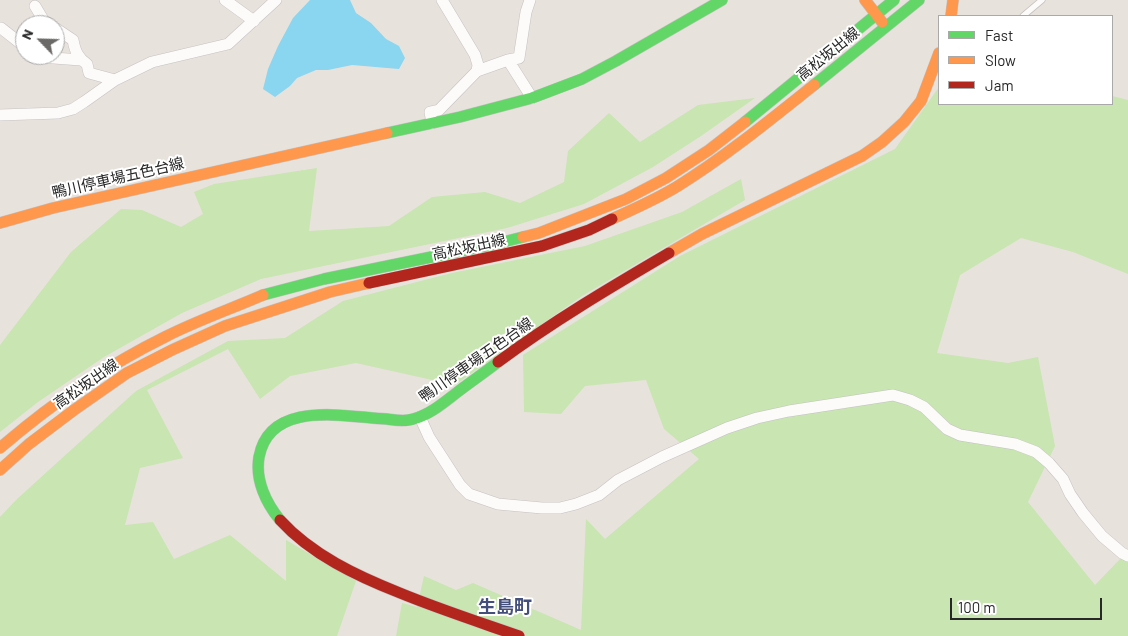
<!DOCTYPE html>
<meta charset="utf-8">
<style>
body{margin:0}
#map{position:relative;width:1128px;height:636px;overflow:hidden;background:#e8e2dc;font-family:Barlow,sans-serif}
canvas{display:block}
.legend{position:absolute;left:938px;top:15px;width:175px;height:90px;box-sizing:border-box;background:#fff;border:1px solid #a9a9a9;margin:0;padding:6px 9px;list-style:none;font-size:15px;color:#282828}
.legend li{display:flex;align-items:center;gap:10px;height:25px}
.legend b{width:25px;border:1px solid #a9a9a9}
.north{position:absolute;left:15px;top:15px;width:50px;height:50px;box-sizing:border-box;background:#fff;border:1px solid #a9a9a9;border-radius:50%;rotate:294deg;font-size:14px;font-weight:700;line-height:20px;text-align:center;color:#282828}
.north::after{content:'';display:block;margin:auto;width:18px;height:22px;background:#6b6967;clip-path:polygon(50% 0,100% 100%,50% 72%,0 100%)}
.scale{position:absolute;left:950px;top:598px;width:152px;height:22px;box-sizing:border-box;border:2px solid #282828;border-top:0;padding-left:6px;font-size:15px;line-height:18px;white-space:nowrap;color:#282828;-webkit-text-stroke:4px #fff;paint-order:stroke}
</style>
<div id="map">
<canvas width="1128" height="636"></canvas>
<ul class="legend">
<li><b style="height:6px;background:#63d668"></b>Fast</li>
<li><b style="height:6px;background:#ff974d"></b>Slow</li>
<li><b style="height:6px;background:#b3261e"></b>Jam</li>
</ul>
<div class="north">N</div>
<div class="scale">100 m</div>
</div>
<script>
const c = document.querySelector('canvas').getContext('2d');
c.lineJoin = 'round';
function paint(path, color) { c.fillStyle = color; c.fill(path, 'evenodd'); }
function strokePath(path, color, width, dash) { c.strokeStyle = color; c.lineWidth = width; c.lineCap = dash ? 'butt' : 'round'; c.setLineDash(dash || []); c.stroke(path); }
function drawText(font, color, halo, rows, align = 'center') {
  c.font = font + ' Barlow,"Noto Sans JP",sans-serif'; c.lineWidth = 4; c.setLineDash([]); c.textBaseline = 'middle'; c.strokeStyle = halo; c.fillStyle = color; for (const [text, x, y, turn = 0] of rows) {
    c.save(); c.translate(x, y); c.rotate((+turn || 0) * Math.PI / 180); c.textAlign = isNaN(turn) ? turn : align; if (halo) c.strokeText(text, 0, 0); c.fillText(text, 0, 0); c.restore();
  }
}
paint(new Path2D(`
 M939 87V104H1112V96L1128 100V274L1073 252 1021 238 960 275 937 353 1008 363 1038 357 1055 446 1028 502 1095 585 1123 556 1128 559V636H396L402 603 417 607 424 576 456 590 473 583 581 630 586 519 605 539 699 459 664 429 646 380 585 386 561 414 524 412 523 355 680 256 895 149Z
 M755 98 701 136 653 167 584 204 507 228 261 279 182 313 104 357 38 402 0 432V345L71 252 121 209 142 210 181 227 203 214 194 192 214 184 317 168 309 231 389 226 432 197 485 192 520 203 564 182 568 151 609 113 640 142 698 105Z
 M741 179 745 200 582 296 455 385 356 363 290 376 260 399 228 349 147 390 183 458 140 468 125 525 153 522 174 559 230 535 286 581V540L356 581 337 636H0V517L17 499 136 391 228 341 285 338 343 301 452 273 585 246 682 212Z`), '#c8e5b2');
paint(new Path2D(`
 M310 0H350L356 13 371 23 386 39 399 46 405 58 399 69 352 65 328 70H316L297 78 290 86 275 97 263 89 268 69 278 46 293 18Z`), '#8ad5ef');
const lane = new Path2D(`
 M1023 16 1042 0`);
const street = new Path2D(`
 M225 0 254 21
 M35 6 44 21 50 25
 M1 28 25 47
 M55 28 73 40C75 51 78 58 87 64L89 73 115 80
 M37 55 40 57 81 60
 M508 60 532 98
 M477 71 508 60 519 58 526 12 530 0
 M0 115 58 113 73 109 84 102 115 80 152 62 228 44 276 0
 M432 123 430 112 439 110 477 71 478 65 475 55 442 0
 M420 417 429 437 460 485 469 494 498 504 542 508H560L576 504 599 495 618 480 662 457 727 428 757 418 789 411 893 395 910 400 924 407 947 429 960 435 1015 444 1036 452 1049 463 1063 479 1070 494 1083 513 1102 536 1122 553 1128 556`);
const fast = new Path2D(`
 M814 85 919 0
 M745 122 894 0
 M387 133 460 117 532 98 582 79 616 61 722 0
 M263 295 324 279 495 244 523 237
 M280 520C266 503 255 480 259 457 270 399 345 417 387 419 395 420 405 422 413 419 429 415 442 404 455 394 469 383 484 373 498 362`);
const slow = new Path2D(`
 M865 0 882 22
 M951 16 953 0
 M612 219C634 209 657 199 678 186 726 156 770 120 814 85
 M0 223 53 208 387 133
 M523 237 539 233 626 199 666 178 709 150 745 122
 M669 253 702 234 862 156 882 142 904 122 921 101 939 53
 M0 448C50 405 106 366 165 337 196 321 231 309 263 295
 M0 470 29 444 74 410 127 373 172 350 225 326 330 292 369 283`);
const jam = new Path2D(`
 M369 283 542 246 589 230 612 219
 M498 362C552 322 611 287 669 253
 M280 520C312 555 357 576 400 593 439 609 479 622 519 636`);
strokePath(lane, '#c4c2c2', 7);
strokePath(street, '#c4c2c2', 12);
strokePath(fast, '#c4c2c2', 12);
strokePath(slow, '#c4c2c2', 12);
strokePath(jam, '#c4c2c2', 12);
strokePath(lane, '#fcfbfa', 5.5);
strokePath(street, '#fcfbfa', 11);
strokePath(fast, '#63d668', 11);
strokePath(slow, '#ff974d', 11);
strokePath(jam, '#b3261e', 11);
drawText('15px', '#282828', '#fff', [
 ["高松坂出線",828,54,-39],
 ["鴨川停車場五色台線",118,178,-13],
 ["高松坂出線",469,247,-12],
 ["鴨川停車場五色台線",476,360,-35],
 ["高松坂出線",86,384,-35]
]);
drawText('bold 18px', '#454f7b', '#fff', [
 ["生島町",505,607]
]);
</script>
